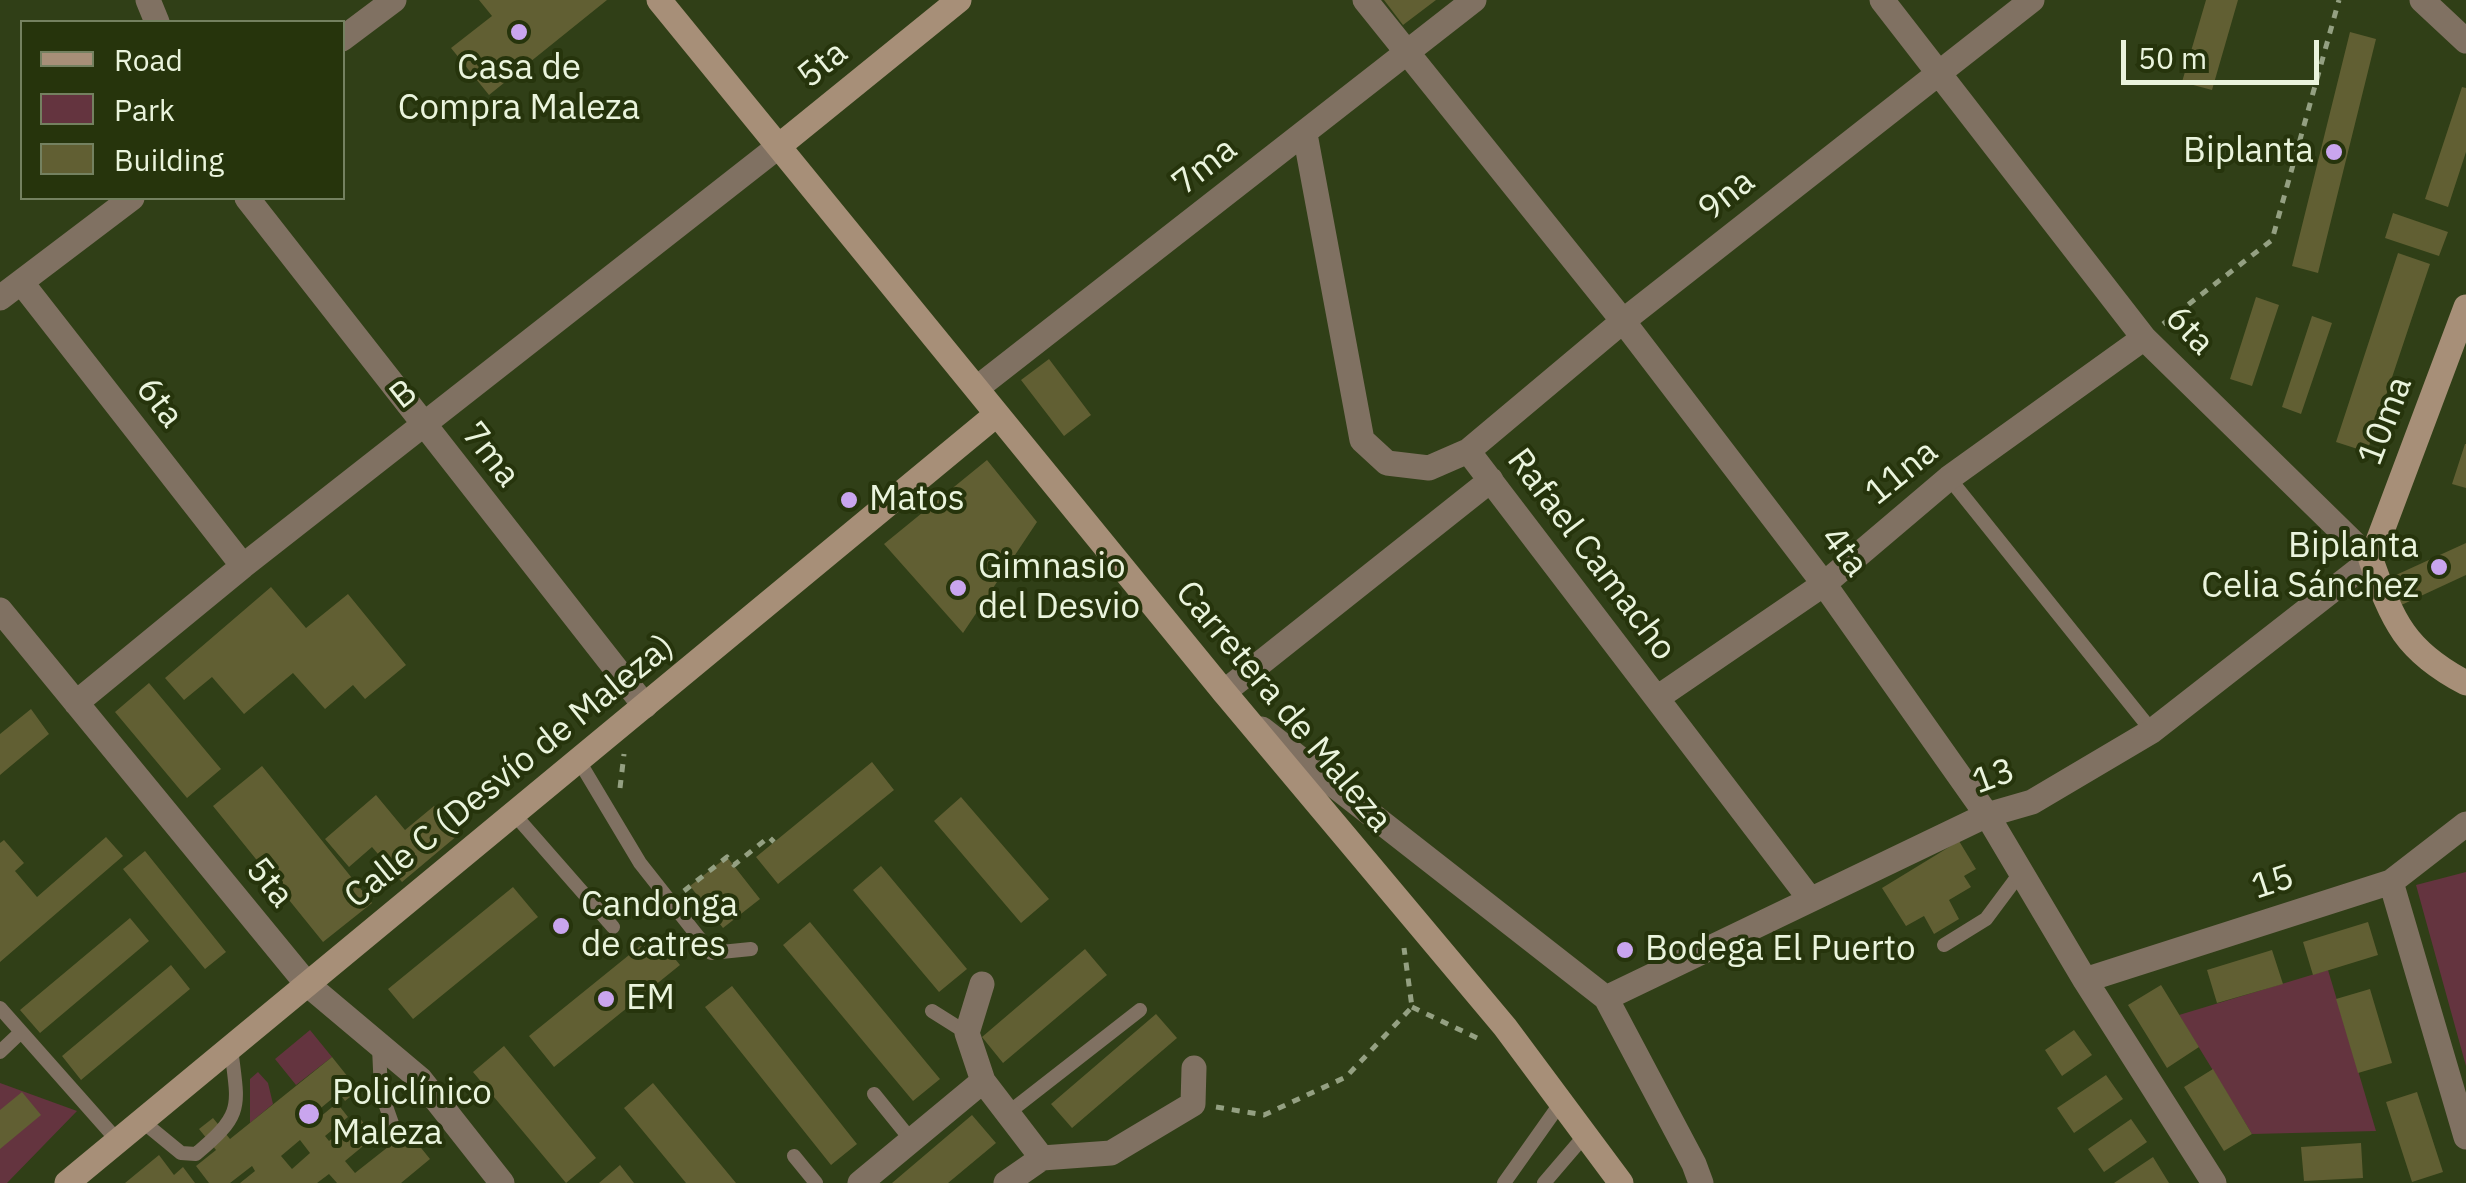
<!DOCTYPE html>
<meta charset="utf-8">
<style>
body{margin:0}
#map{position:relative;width:2466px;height:1183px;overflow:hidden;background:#303f17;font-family:"IBM Plex Sans",sans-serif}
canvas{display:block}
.legend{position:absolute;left:20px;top:20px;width:325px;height:180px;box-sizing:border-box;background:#26340c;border:2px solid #748160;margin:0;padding:12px 18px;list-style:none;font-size:30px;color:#eaf4dd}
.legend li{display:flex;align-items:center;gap:20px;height:50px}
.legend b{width:50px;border:2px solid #748160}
.scale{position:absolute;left:2121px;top:40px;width:198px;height:45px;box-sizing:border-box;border:5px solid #eaf4dd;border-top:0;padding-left:12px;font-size:30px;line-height:35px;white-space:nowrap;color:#eaf4dd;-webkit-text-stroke:8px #26340c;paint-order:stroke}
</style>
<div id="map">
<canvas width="2466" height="1183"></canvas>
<ul class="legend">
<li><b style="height:12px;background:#a78f78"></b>Road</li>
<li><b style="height:28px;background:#64343f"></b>Park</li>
<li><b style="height:28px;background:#615f33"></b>Building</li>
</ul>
<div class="scale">50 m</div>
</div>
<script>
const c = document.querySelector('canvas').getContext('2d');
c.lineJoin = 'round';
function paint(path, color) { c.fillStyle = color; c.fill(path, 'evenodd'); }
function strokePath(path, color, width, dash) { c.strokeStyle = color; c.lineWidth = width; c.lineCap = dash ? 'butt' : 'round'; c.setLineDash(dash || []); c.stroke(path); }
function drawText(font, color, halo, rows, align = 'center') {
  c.font = font + ' "IBM Plex Sans",sans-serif'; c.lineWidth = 8; c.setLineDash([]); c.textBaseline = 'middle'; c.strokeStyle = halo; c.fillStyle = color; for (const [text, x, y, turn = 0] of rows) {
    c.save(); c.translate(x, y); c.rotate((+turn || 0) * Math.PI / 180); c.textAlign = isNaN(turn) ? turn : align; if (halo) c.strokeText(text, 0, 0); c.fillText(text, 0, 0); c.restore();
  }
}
paint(new Path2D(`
 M2466 872V1066L2416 885Z
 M2328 970 2376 1131 2252 1134 2179 1015Z
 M310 1030 332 1057 296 1085 275 1059Z
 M258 1072 268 1083 273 1104 250 1123V1079Z
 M0 1083 77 1111 7 1183H0Z`), '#64343f');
paint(new Path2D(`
 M479 0H607L489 95 451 48 492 16Z
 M1384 0H1436L1403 25Z
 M2206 0H2238L2212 90 2182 82Z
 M2350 32 2376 39 2318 273 2292 266Z
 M2462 87 2466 88V152L2448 207 2425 199Z
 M2393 213 2448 232 2439 256 2385 238Z
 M2398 253 2430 264 2367 452 2336 442Z
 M2256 297 2279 305 2252 386 2230 379Z
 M2312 316 2332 323 2301 414 2282 407Z
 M1049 359 1091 415 1064 436 1021 380Z
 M2465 444H2466V488L2452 484Z
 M987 460 1037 522 963 633 884 544Z
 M2466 543V575L2397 607 2385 580Z
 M271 587 306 628 348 594 406 665 365 699 353 685 325 709 293 673 244 714 212 677 184 700 165 678Z
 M149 683 221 769 187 798 115 712Z
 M31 709 49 734 0 775V734Z
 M872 762 894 790 778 884 756 857Z
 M262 766 372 903 323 942 213 806Z
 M376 795 405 830 434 806 458 835 402 882 372 847 349 867 325 839Z
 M961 797 1049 899 1021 923 934 821Z
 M106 837 123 856 0 962V843L4 840 24 863 15 871 37 897Z
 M1959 841 1976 869 1964 876 1971 887 1949 900 1959 919 1934 934 1924 916 1906 926 1882 888Z
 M145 851 226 952 205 969 123 869Z
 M727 857 760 899 723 928 690 886Z
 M881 866 967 969 939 992 853 890Z
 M513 887 538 917 413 1019 388 989Z
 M130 918 149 941 40 1033 20 1010Z
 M810 922 940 1079 913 1101 783 945Z
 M2368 922 2378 955 2313 975 2303 942Z
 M655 934 680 965 554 1067 529 1036Z
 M1085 949 1107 975 1003 1063 982 1037Z
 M2272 950 2283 984 2217 1003 2207 970Z
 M171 965 190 989 81 1080 62 1056Z
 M2161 985 2199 1047 2167 1068 2128 1005Z
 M732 986 857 1144 831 1165 705 1007Z
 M2370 989 2392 1063 2358 1073 2336 999Z
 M1156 1014 1177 1038 1072 1128 1051 1104Z
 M2074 1030 2092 1055 2062 1076 2045 1050Z
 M504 1046 596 1158 566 1183 473 1072Z
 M332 1057 352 1082 343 1090 350 1097 345 1101 339 1093 310 1117 314 1122 337 1103 348 1117 325 1136 329 1141 359 1117 374 1137 345 1161 355 1173 393 1143 386 1135 401 1123 430 1159 401 1183H337L329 1174 317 1183H240L255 1171 252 1166 230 1183H209L196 1166 216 1150 199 1129 213 1118 230 1139ZM300 1140 310 1153 292 1169 281 1156Z
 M2213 1069 2252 1134 2224 1151 2184 1087Z
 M2106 1075 2123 1099 2074 1133 2057 1108Z
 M653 1083 736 1183H686L624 1108Z
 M22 1092 41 1115 0 1149V1110Z
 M2417 1092 2443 1172 2412 1182 2386 1102Z
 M972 1115 996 1143 948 1183H892Z
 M2131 1119 2147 1142 2104 1172 2088 1149Z
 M2361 1143 2363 1178 2304 1181 2301 1147Z
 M159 1155 174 1175 183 1167 195 1183H125Z
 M2153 1157 2169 1183H2114Z
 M620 1165 634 1183H599Z`), '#615f33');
strokePath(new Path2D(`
 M2163 324 2272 240 2339 0
 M620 788 624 754
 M684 891 727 857 734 865 769 837 774 842
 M1412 1007 1477 1038 1482 1037
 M1216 1107 1264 1115 1346 1077 1412 1007 1404 948`), '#94a082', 5, [8, 8]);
strokePath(new Path2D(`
 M1949 478 2152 731
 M579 761 640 863 711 953 751 949
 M514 814 613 927
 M1944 945 1986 919 2021 872
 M0 1008 117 1140
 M932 1011 967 1033
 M379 1047 381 1092 394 1129
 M0 1052 21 1032
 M874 1094 912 1141
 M1008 1113 1140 1010
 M142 1121 181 1153 196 1154C245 1113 238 1107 231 1048
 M794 1156 816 1183
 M1504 1183 1562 1101
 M1544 1183 1586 1134`), '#807162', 14);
strokePath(new Path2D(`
 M148 0 157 22
 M1365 0 1623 321 1824 584 1987 815 2085 980 2214 1183
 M2422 0 2466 41
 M342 39 394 0
 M1305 134 1362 440 1387 463 1429 468 1468 451 1623 321 2032 0
 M247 198 645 706
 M21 282 243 566
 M0 298 132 198
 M977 388 1474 0
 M1468 451 1810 899
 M0 610 307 984 420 1079 502 1183
 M1224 692 1491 480
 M1657 698 1824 584 1949 478 2144 338
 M76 703 243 566 779 146
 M1262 729 1606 998 1694 1164 1701 1183
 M2391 882 2466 1137
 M2085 980 2391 882 2466 824
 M982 984 967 1033 983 1081 1042 1158
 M1606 998 1987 815 2032 802 2152 731 2371 560 2144 338 1882 0
 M860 1183 983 1081
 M1006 1183 1042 1158 1111 1153 1193 1104 1194 1068`), '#807162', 25);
strokePath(new Path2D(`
 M659 0 1224 692 1505 1027 1621 1183
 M779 146 959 0
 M2466 307 2371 560C2393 622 2405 651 2466 683
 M67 1183 997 414`), '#a78f78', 25);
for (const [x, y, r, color] of [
 [519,32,10,"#c9a5ee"],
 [2334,152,10,"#c9a5ee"],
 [849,500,10,"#c9a5ee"],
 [2439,567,10,"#c9a5ee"],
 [958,588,10,"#c9a5ee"],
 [561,926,10,"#c9a5ee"],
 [1625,950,10,"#c9a5ee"],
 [606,999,10,"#c9a5ee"],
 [309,1114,12,"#c9a5ee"]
]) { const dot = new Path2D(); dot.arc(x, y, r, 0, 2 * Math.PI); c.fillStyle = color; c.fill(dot); strokePath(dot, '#26340c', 4); }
drawText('35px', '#eaf4dd', '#26340c', [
 ["5ta",823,65,-39],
 ["7ma",1205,167,-38],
 ["9na",1727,196,-38],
 ["6ta",2189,331,46],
 ["B",404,395,-38],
 ["6ta",159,403,52],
 ["10ma",2386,421,-69],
 ["7ma",490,455,52],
 ["11na",1902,473,-39],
 ["4ta",1844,552,53],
 ["Rafael Camacho",1591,555,53],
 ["Carretera de Maleza",1283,707,50],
 ["Calle C (Desvío de Maleza)",510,772,-39],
 ["13",1994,777,-20],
 ["5ta",269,883,51],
 ["15",2273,883,-18]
]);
drawText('35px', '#eaf4dd', '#26340c', [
 ["Casa de",519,69,"center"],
 ["Compra Maleza",519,109,"center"],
 ["Biplanta",2314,152,"right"],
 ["Matos",869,500],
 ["Biplanta",2419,547,"right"],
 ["Celia Sánchez",2419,587,"right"],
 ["Gimnasio",978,568],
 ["del Desvio",978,608],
 ["Candonga",581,906],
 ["de catres",581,946],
 ["Bodega El Puerto",1645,950],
 ["EM",626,999],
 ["Policlínico",332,1094],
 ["Maleza",332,1134]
], 'left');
</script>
